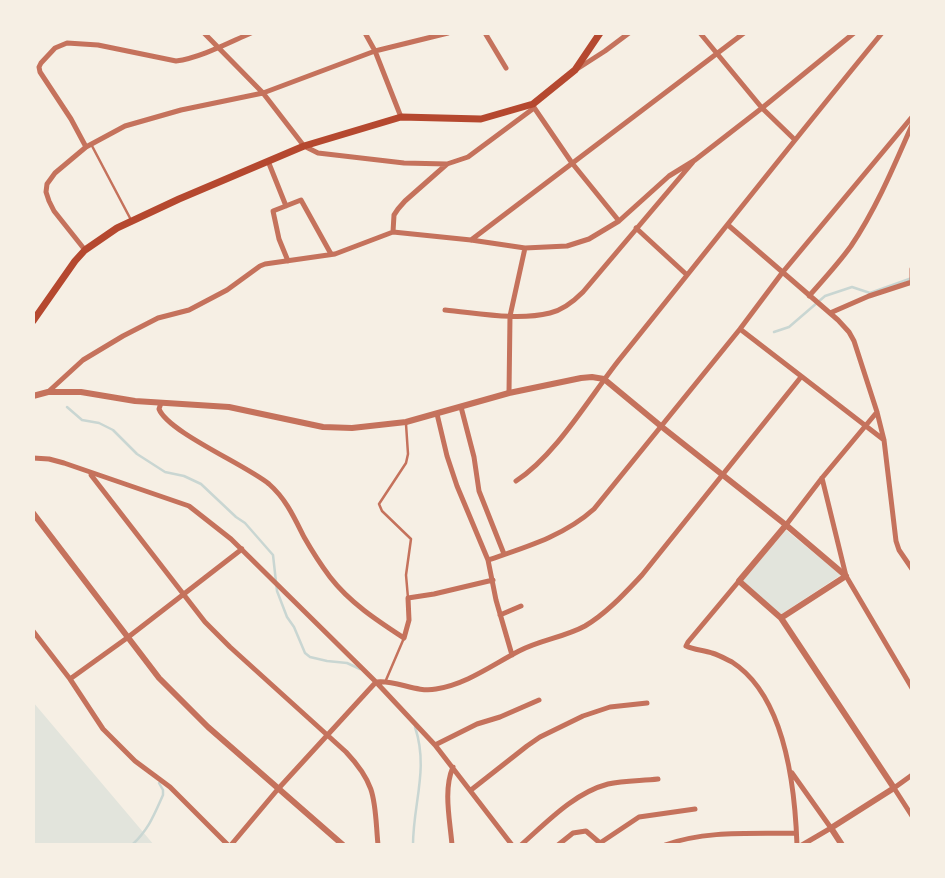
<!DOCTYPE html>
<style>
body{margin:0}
#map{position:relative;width:945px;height:878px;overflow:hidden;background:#f6efe4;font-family:"Roboto Serif",serif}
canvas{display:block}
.frame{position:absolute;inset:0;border:35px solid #f6efe4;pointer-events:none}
</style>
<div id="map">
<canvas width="945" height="878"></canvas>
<div class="frame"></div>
</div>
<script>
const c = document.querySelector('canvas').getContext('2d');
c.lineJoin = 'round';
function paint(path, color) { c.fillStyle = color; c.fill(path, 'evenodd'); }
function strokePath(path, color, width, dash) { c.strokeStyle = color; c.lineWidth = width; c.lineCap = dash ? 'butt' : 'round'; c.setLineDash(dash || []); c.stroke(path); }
paint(new Path2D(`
 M786 530 841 575 780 615 742 581Z
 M33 702 154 845H33Z`), '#e2e4dc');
strokePath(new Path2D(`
 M774 332 789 327 825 296 852 287 870 293 912 278
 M67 407 82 420 99 423 113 430 137 454 165 472 184 476 201 484 236 517 245 523 273 555 277 591 287 617 294 627 305 653 310 657 327 661 347 663 360 669
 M132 845C149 829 154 815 163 795V790L159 783
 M413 845C413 803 429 769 415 727`), '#c9d6d2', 2.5);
strokePath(new Path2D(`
 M91 144 130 218
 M406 424 408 454 406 463 379 504 382 511 411 539 406 575 408 598
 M386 680 404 638`), '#c5725c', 2.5);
strokePath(new Path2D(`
 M204 33 263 93 304 146 318 153 404 163 447 164
 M365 33 375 51 401 117
 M485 33 506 68
 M700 33 762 108 794 139
 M577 69 605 51 629 33
 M533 106 572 163 619 221
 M86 147 71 119 40 72 39 67 41 63 55 48 67 43 98 45 176 61C200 58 228 43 251 33
 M268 161 286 206
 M728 225 838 320 849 332 854 341 877 412 884 440 896 541 899 550 912 569
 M636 228 687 275
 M393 232 394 215 398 209 405 201 447 164 468 157 534 108
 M471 240 744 33
 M85 250 54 211 49 201 46 192 47 184 55 173 86 147 125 126 181 110 263 93 375 51 448 33
 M288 261 279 239 273 211 301 200 331 254
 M912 283V269
 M809 296C824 279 838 264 851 246 876 209 894 166 912 125
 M445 310C478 313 517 321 550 313 563 310 574 301 583 292L693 162
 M830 313 869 296 912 282
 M740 329 884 440
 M48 392 83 360 123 336 158 318 189 310 227 290 260 266 265 264 335 254 393 232 471 240 525 248 567 246 589 239 619 221 669 176 695 160 762 108 854 33
 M509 393 510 316 525 248
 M161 403 159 409C168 432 246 465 269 484 286 499 294 517 304 537 312 551 321 565 330 577 350 603 378 621 404 638L409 620 408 598 434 594 493 580
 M461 407 474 457 479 491 504 554
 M437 414 447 456 457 486 488 560 496 600 512 655
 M33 458 49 459 64 463 189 506 231 539 376 682 435 745 512 845
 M91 475 205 622 230 647 346 752C378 786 374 801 378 845
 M822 478 846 576 912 688
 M516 481C556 455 589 398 619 360 707 251 793 141 882 33
 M786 525 822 478 877 412
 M488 560C526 547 564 536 594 509L740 329 782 273 912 117
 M739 581 688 642 686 646C694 650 704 650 712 653 719 655 726 659 732 662 785 696 795 787 797 845
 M500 615 521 606
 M33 631 70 679 103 729 135 761 170 787 228 845
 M70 679 127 638 242 549
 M377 682C397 680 416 693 436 689 467 684 492 665 519 651 540 640 565 637 585 626 607 613 625 593 642 575L801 377
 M435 745 477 724 500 717 539 700
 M792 773 831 828 802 845
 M912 775 894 788 912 816
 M471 790 527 746 540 737 583 716 610 707 647 703
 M231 845 278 789 376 682
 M452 845C450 820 443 790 453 767
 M521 845C547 822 574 793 608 784 624 780 642 781 658 779
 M558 845 573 833 586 831 600 843 639 817 695 809
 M665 845C707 830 753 834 796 833`), '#c5725c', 5);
strokePath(new Path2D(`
 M33 396 48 392H81L135 401 229 407 323 427 352 428 406 422 509 393 581 378 592 377 604 379 662 427 786 525 846 576 781 618
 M33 513 159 678 208 727 343 845
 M786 525 739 581 781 618 894 788 831 828 842 845`), '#c5725c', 6);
strokePath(new Path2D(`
 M33 321 75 261 85 250 117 228 179 199 304 146 401 117 481 119 533 104 575 70 600 33`), '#b5482f', 7);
</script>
